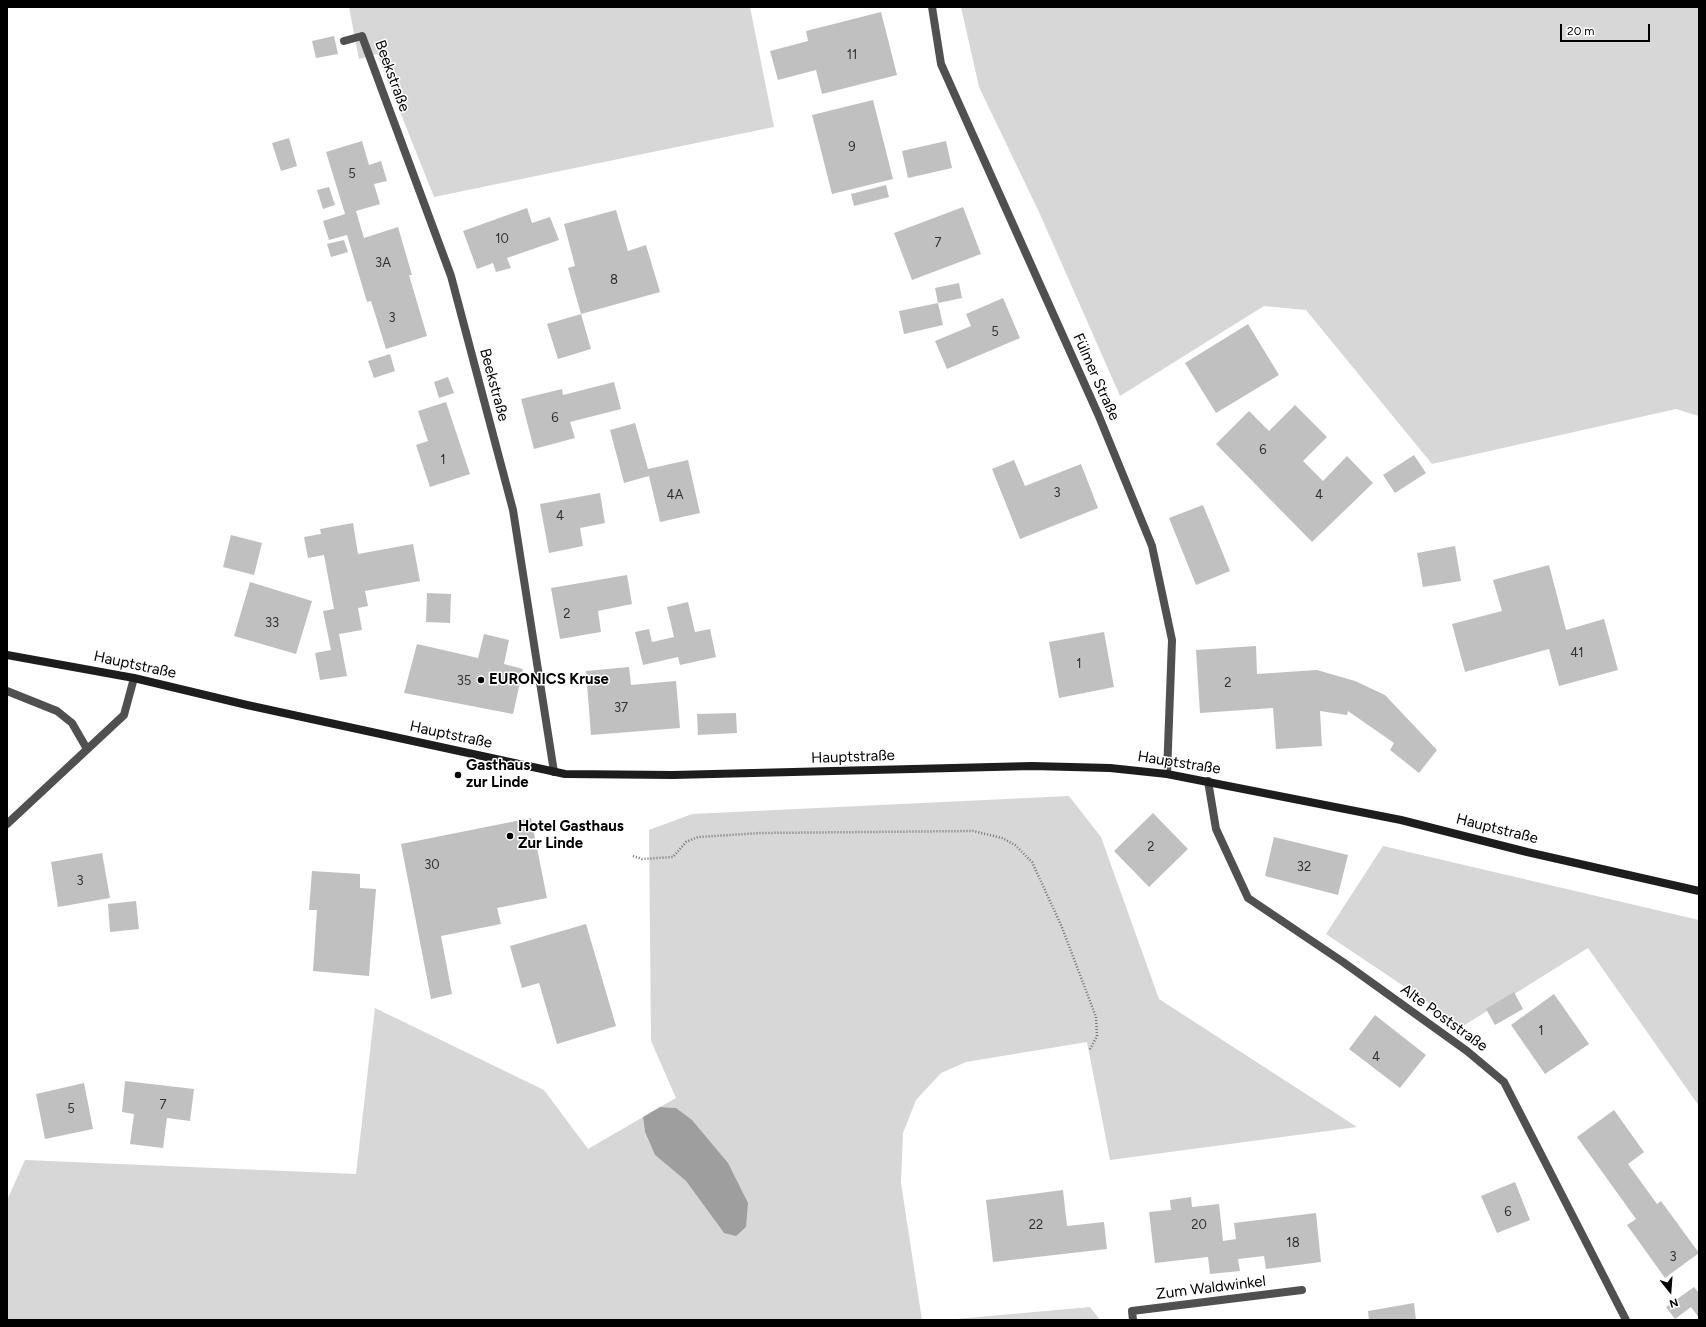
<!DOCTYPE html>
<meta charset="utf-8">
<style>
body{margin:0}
#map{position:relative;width:1706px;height:1327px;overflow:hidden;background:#fff;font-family:Figtree,sans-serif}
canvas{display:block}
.frame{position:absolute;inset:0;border:8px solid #000;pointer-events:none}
.north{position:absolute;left:1650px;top:1271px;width:40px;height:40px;-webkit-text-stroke:3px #fff;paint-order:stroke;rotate:163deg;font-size:11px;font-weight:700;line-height:16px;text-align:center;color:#000}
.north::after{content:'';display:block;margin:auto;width:14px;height:18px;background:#000;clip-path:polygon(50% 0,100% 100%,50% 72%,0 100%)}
.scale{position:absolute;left:1560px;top:24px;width:90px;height:18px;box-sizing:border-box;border:2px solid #000;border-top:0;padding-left:5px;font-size:12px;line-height:14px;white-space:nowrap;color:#000;-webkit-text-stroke:3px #fff;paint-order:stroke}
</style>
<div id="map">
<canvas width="1706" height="1327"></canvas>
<div class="frame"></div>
<div class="north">N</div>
<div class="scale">20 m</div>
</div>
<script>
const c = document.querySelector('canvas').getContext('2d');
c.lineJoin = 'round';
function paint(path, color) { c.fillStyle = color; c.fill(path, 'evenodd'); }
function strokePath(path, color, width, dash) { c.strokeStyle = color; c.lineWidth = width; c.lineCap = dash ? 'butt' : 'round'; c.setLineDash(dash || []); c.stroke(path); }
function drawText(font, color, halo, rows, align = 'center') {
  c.font = font + ' Figtree,sans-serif'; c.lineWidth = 3; c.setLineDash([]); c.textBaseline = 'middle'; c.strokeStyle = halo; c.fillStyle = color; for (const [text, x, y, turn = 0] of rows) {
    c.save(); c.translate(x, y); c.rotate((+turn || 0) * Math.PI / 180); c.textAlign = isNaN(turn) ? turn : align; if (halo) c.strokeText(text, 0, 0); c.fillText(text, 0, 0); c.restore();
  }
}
paint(new Path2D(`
 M349 7H750L774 127 434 197 377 54 359 59Z
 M961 7H1699V416L1676 409 1432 464 1306 310 1264 306 1120 396 1039 212 979 87Z
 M1069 796 1101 837 1159 999 1357 1127 1110 1160 1087 1042 966 1062 941 1073 916 1100 903 1133 901 1183 922 1320H7V1200L25 1160 356 1174 375 1008 544 1090 588 1149 643 1117 645 1132 655 1155 686 1181 724 1233 676 1108 660 1107 676 1098 651 1041 649 830 692 814Z
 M1383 846 1699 920V1106L1588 948 1463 1026 1326 934Z
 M1090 1307 1100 1320H945Z`), '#d7d7d7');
paint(new Path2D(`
 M660 1107 676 1108 692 1120 728 1163 748 1203 746 1227 736 1236 724 1233 686 1181 655 1155 645 1132 643 1117Z`), '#9e9e9e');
paint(new Path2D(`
 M881 12 897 75 822 94 816 70 778 80 770 51 808 41 806 31Z
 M334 36 338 54 316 58 312 41Z
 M873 100 893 179 832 194 812 115Z
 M289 138 297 166 281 171 272 143Z
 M362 141 369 165 381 161 387 181 374 184 380 204 356 211 364 238 398 227 412 275H409L427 336 386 349 371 301 367 302 347 235 329 240 323 221 345 214 326 152Z
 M946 141 952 168 908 178 902 151Z
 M886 185 889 197 854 206 851 194Z
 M329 187 335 205 323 209 317 190Z
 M963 207 981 254 912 280 894 233Z
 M527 208 532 223 550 217 559 240 507 258 511 268 496 272 493 263 477 269 463 231Z
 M616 210 628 251 646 245 660 292 581 314 568 268 575 266 564 224Z
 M344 240 348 252 331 257 327 244Z
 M959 283 962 298 938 303 935 288Z
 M1003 298 1020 338 947 369 935 341 971 326 966 314Z
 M938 303 943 325 904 334 899 311Z
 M581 314 591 349 558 359 547 324Z
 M1248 324 1279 375 1216 413 1185 363Z
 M390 354 395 371 374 378 368 361Z
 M448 377 454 393 439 398 434 382Z
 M614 382 621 409 570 422 575 438 534 449 521 399 562 389 563 395Z
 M446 402 470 474 430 487 416 445 428 441 418 411Z
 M1295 405 1327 437 1303 461 1323 481 1347 456 1373 483 1312 542 1216 444 1249 411 1269 431Z
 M635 423 648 469 688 460 700 513 660 522 649 476 624 483 610 430Z
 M1414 455 1426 473 1395 493 1383 475Z
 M1014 460 1025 486 1081 464 1098 508 1020 539 992 469Z
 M600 493 605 523 580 528 583 546 549 553 540 504Z
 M1203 505 1230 571 1196 585 1169 518Z
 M353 523 358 554 413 544 420 581 365 591 368 606 358 608 362 630 339 634 347 676 320 680 315 653 331 650 323 611 334 609 324 555 308 558 304 537 321 534 320 529Z
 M231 535 262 543 254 575 223 567Z
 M1455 546 1461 581 1423 587 1417 553Z
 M1549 565 1566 630 1604 619 1618 670 1559 686 1549 649 1465 672 1452 624 1502 611 1493 580Z
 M627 575 632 604 598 611 601 632 560 639 551 588Z
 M250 582 312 601 296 654 234 636Z
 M427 593 451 594 450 623 426 622Z
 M688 602 695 632 710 629 716 657 680 665 678 657 643 665 635 632 649 629 652 642 674 637 667 607Z
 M1104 632 1114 687 1059 698 1049 642Z
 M484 634 509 640 504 664 523 669 513 714 404 693 417 644 478 658Z
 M1256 646 1257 674 1317 670 1355 681 1385 695 1437 750 1419 773 1390 750 1394 743 1348 711 1347 715 1320 711 1322 746 1276 749 1273 708 1200 713 1196 650Z
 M629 667 631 685 676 681 680 728 591 735 586 671Z
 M736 713 737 733 698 735 697 714Z
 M1153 813 1188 849 1149 887 1114 851Z
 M531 818 547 898 497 908 501 924 441 936 452 994 431 999 401 844Z
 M1274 837 1348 855 1338 895 1265 876Z
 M102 853 110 898 58 907 51 862Z
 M312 871 360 874V888L376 889 369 976 313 971 317 910H309Z
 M136 901 139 929 110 932 108 904Z
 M586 924 616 1026 557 1044 539 983 522 988 510 946Z
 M1514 992 1523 1009 1495 1025 1486 1009Z
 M1554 994 1589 1044 1545 1074 1511 1025Z
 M1375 1015 1426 1055 1400 1088 1349 1049Z
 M125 1081 194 1089 190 1121 167 1118 163 1148 130 1144 134 1114 122 1112Z
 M84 1083 93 1129 45 1139 36 1094Z
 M1614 1110 1644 1152 1628 1164 1657 1204 1661 1201 1699 1253 1665 1278 1627 1225 1636 1219 1577 1137Z
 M1515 1182 1530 1220 1497 1233 1481 1196Z
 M1063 1190 1067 1226 1104 1222 1107 1249 993 1262 986 1200Z
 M1191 1197 1192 1207 1219 1204 1223 1241 1236 1239 1234 1223 1316 1213 1321 1262 1266 1269 1264 1256 1238 1259 1240 1271 1210 1274 1208 1257 1155 1263 1149 1212 1171 1210 1170 1200Z
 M1694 1287 1699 1293V1318L1691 1307 1675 1319 1666 1307Z
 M1414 1303 1416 1320H1369L1368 1311Z`), '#c0c0c0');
strokePath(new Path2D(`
 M633 856 642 859 673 857 686 842 698 837 761 833 973 831 1002 838 1015 845 1032 862 1061 925 1096 1017 1097 1036 1089 1051`), '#727272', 2.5, [1, 2]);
strokePath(new Path2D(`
 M932 7 941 64 1098 414 1152 546 1172 640 1167 774
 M344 41 362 36 451 276 513 510 554 772
 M7 691 57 711 72 723 87 749
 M1208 781 1216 829 1248 898 1343 962 1467 1051 1504 1082 1626 1320
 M7 824 124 715 134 678
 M1133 1320 1132 1311 1302 1290`), '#505050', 8);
strokePath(new Path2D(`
 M7 655 134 678 247 705 565 774 673 775 1032 766 1110 768 1167 774 1401 820 1527 852 1699 891`), '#1d1d1d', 8);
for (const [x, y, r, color] of [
 [481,680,4,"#000"],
 [458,775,4,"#000"],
 [510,836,4,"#000"]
]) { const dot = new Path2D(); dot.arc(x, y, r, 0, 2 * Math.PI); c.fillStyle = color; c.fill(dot); strokePath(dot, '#fff', 1.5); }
drawText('13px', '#303030', null, [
 ["11",852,55],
 ["9",852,147],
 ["5",352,174],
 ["10",502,239],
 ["7",938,243],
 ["3A",383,263],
 ["8",614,280],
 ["3",392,318],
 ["5",995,332],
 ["6",555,418],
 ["6",1263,450],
 ["1",443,460],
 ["3",1057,493],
 ["4A",675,495],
 ["4",1319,495],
 ["4",560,516],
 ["2",567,614],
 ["33",272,623],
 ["41",1577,653],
 ["1",1079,664],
 ["35",464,681],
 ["2",1228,683],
 ["37",621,708],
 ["2",1151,847],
 ["30",432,865],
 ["32",1304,867],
 ["3",80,881],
 ["1",1541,1031],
 ["4",1376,1057],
 ["7",163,1105],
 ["5",71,1109],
 ["6",1508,1212],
 ["22",1036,1225],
 ["20",1199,1225],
 ["18",1293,1243],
 ["3",1673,1257]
]);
drawText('15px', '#000', '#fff', [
 ["Beekstraße",392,76,70],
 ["Fülmer Straße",1096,377,66],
 ["Beekstraße",494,385,75],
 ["Hauptstraße",135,665,12],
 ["Hauptstraße",451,735,12],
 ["Hauptstraße",853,757,-2],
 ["Hauptstraße",1179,763,9],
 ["Hauptstraße",1497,829,14],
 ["Alte Poststraße",1444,1018,36],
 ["Zum Waldwinkel",1211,1288,-7]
]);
drawText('bold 15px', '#000', '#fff', [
 ["EURONICS Kruse",489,680],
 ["Gasthaus",466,766],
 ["zur Linde",466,783],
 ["Hotel Gasthaus",518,827],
 ["Zur Linde",518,844]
], 'left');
</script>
